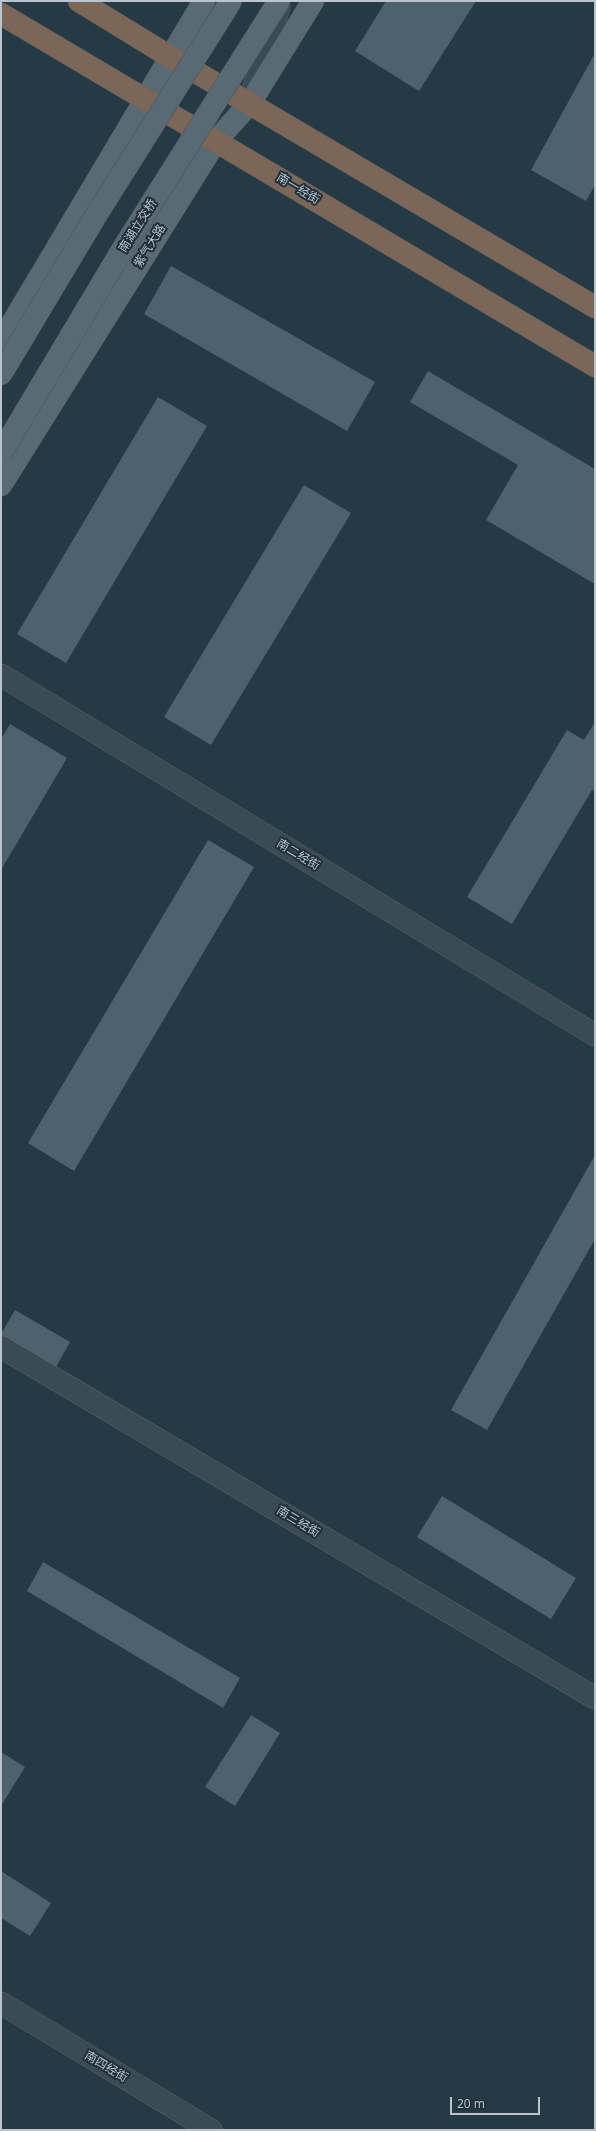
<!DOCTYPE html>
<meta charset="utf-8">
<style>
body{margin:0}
#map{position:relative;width:596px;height:2131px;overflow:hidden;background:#263a45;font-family:"Noto Sans",sans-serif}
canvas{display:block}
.frame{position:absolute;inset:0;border:2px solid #b9c5ce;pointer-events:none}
.scale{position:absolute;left:450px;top:2097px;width:90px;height:18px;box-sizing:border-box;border:2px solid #b9c5ce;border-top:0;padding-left:5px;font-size:12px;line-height:14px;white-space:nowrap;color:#b9c5ce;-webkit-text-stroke:3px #20303a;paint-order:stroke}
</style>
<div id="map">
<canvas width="596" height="2131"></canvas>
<div class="frame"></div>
<div class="scale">20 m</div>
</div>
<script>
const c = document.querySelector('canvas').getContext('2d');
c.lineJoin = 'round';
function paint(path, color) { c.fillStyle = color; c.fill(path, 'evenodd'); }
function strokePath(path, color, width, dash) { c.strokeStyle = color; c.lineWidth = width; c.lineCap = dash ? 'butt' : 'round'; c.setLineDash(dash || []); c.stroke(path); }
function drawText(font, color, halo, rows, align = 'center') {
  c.font = font + ' "Noto Sans","Noto Sans SC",sans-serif'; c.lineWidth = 4; c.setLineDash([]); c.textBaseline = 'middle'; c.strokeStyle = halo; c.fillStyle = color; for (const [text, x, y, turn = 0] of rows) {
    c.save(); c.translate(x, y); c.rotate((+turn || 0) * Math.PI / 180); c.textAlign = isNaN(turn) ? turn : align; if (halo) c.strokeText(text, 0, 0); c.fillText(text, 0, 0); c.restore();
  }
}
paint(new Path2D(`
 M386 1H476L419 91 355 51Z
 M595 53V185L586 201 531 170Z
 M171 266 375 382 347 431 144 314Z
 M428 371 595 469V584L486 520 518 465 410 402Z
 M158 397 207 426 66 663 17 634Z
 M304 485 351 513 211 745 164 717Z
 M595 722V792L592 790 512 924 467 897 567 730 584 740Z
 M10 724 67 758 1 870V739Z
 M208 840 254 867 74 1171 28 1143Z
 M595 1155V1239L487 1430 451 1410Z
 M15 1310 70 1342 52 1374 1 1344V1334Z
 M442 1496 576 1578 551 1619 417 1537Z
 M43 1562 240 1678 223 1708 27 1591Z
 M251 1715 280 1733 235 1806 205 1787Z
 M1 1752 25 1767 1 1806Z
 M1 1871 51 1903 30 1936 1 1918Z`), '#4d626d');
const street = new Path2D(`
 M253 91 279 7
 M1 675 595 1035
 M1 1347 595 1698
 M1 2003 211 2130`);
const primary = new Path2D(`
 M1 342 204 1
 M1 485 216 141 250 103 313 1`);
const highway = new Path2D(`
 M79 1 172 58 595 307
 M1 14 595 366`);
strokePath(street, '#5a6872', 23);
strokePath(primary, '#485761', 23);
strokePath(highway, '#46555f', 23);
strokePath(street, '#3b4b55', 22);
strokePath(primary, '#596a74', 22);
strokePath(highway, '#7b6658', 22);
const primaryBridge = new Path2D(`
 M1 374 95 217 231 1
 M1 453 124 247 279 1`);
strokePath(primaryBridge, '#485761', 23, []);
strokePath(primaryBridge, '#596a74', 22);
drawText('12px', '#b9c5ce', '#20303a', [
 ["南一经街",298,189,31],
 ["南湖立交桥",138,226,-58],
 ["紫气大路",150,246,-58],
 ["南二经街",298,855,31],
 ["南三经街",298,1522,31],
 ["南四经街",106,2067,31]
]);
</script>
